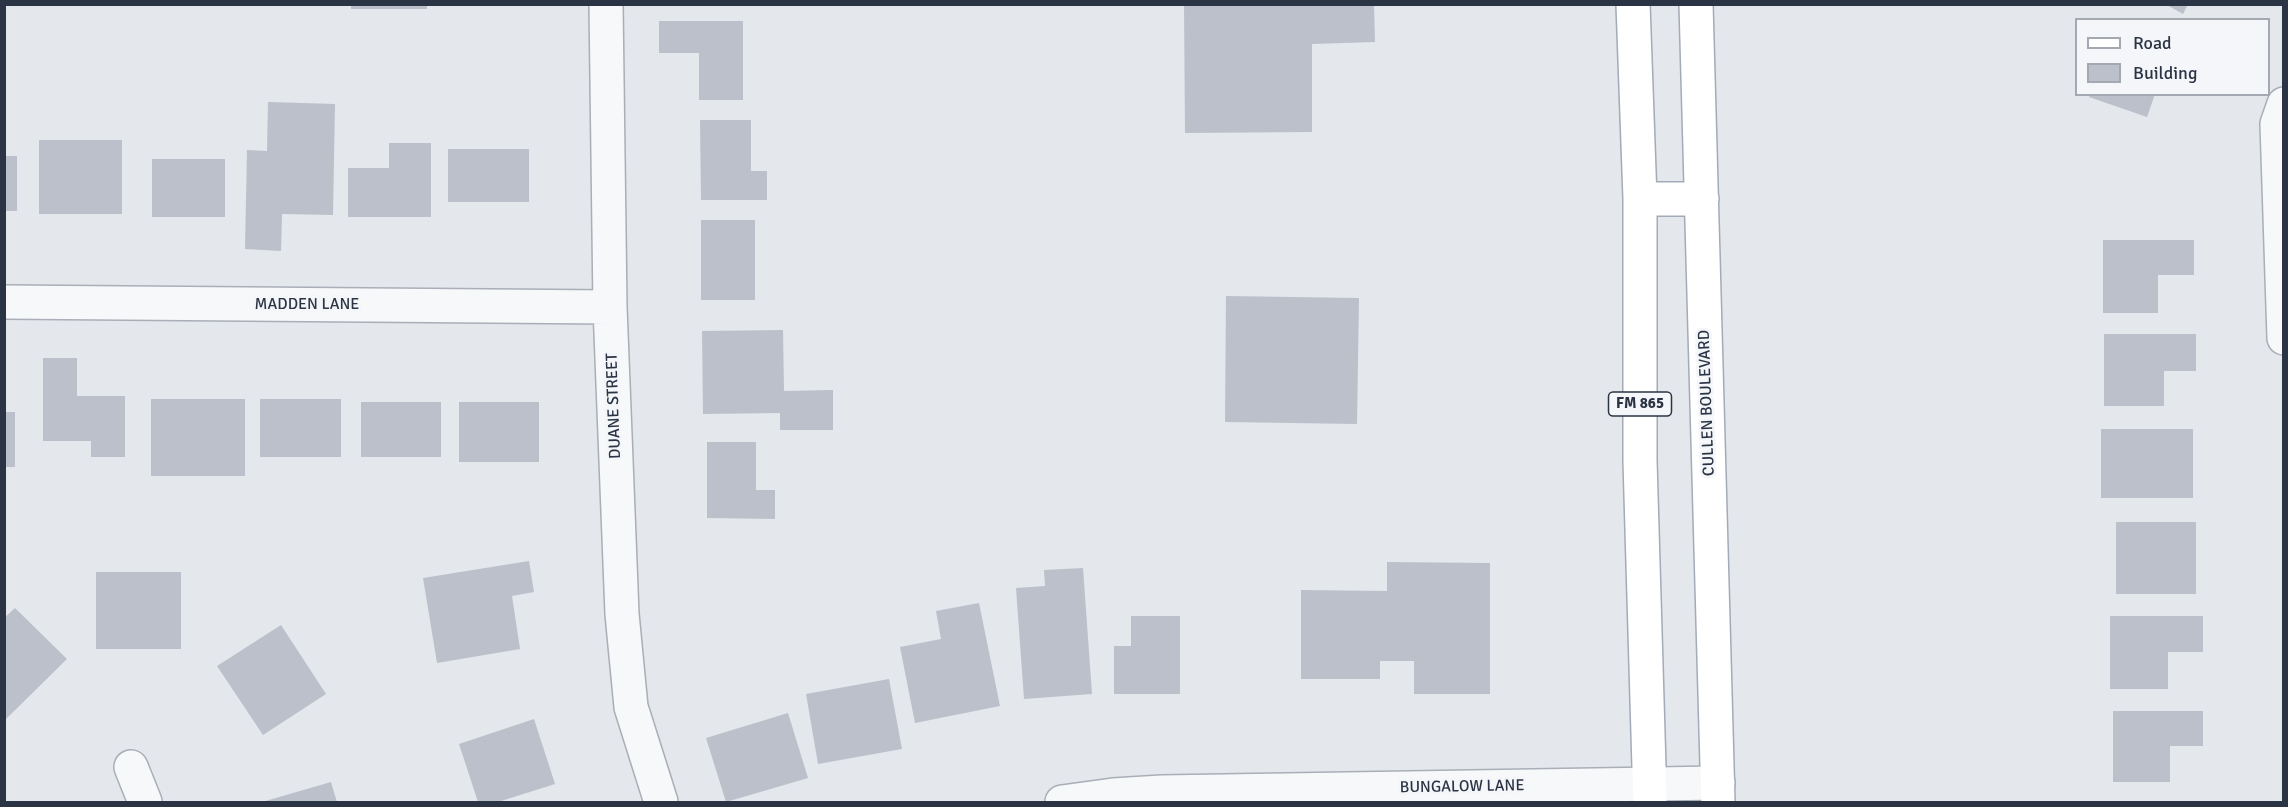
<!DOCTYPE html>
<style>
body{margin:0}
#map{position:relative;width:2288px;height:807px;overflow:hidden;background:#e4e7ec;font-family:Signika,sans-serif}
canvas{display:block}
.frame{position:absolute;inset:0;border:6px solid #2b3445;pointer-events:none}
.legend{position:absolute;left:2075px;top:18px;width:195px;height:78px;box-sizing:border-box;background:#f4f6f9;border:2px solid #a4a8b1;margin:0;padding:8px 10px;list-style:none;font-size:18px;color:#2b3445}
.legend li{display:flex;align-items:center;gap:12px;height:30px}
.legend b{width:30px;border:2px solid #a4a8b1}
</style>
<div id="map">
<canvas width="2288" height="807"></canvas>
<div class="frame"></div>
<ul class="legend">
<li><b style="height:8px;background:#fff"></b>Road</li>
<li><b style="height:16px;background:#bbc0ca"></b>Building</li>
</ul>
</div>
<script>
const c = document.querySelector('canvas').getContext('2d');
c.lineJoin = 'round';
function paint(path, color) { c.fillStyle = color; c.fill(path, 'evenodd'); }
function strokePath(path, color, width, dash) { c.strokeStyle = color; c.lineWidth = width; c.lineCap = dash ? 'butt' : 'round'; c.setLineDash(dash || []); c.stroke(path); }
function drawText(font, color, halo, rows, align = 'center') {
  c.font = font + ' Signika,sans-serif'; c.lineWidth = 6; c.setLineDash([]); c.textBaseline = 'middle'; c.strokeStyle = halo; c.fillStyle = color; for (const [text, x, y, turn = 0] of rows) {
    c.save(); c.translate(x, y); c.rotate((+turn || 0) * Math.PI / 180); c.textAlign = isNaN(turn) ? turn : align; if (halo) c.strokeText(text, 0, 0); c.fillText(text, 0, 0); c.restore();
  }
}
paint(new Path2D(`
 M351 4H427V9H351Z
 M1184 4H1374L1375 42 1312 44V132L1185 133Z
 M2165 4H2188L2183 14Z
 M659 21H743V100H699V53H659Z
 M2090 94H2155L2147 117 2089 97Z
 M268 102 335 104 333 215 282 214 281 251 245 249 247 150 267 151Z
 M700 120H751V171H767V200H701Z
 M39 140H122V214H39Z
 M389 143H431V217H348V168H389Z
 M448 149H529V202H448Z
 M4 156H17V211H4Z
 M152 159H225V217H152Z
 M701 220H755V300H701Z
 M2103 240H2194V275H2158V313H2103Z
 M1226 296 1359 298 1357 424 1225 422Z
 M783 330 784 391 833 390V430H780V413L703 414 702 331Z
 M2104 334H2196V371H2164V406H2104Z
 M43 358H77V396H125V457H91V441H43Z
 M151 399H245V476H151Z
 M260 399H341V457H260Z
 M361 402H441V457H361Z
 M459 402H539V462H459Z
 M4 412H15V467H4Z
 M2101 429H2193V498H2101Z
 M707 442H756V490H775V519L707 518Z
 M2116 522H2196V594H2116Z
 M529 561 534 592 512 596 520 649 437 663 423 578Z
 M1387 562 1490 563V694H1414V661H1380V679H1301V590L1387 591Z
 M1083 568 1092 694 1024 699 1016 588 1045 586 1044 570Z
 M96 572H181V649H96Z
 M979 603 1000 706 915 723 900 647 941 639 936 611Z
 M15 608 67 659 4 721V618Z
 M1131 616H1180V694H1114V646H1131Z
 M2110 616H2203V652H2168V689H2110Z
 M281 625 326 694 263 735 217 666Z
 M889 679 902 749 818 764 806 694Z
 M2113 711H2203V746H2170V782H2113Z
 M788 713 808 778 726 802 706 738Z
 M534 719 555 784 498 802H478L459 744Z
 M331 782 337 802H262Z`), '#bbc0ca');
const street = new Path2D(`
 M606 4 610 307 622 614 631 707 661 802
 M2284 104 2277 124 2284 338
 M4 302 610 307
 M131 767 145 802
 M1062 802 1113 795 1162 792 1718 783`);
const primary = new Path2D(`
 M1633 4 1640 199V461L1650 802
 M1696 4 1718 802
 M1640 199H1702`);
strokePath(street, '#a9aeb7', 36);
strokePath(primary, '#a3abb8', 36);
strokePath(street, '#f7f8fa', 33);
strokePath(primary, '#fff', 33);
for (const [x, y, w] of [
 [1640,404,63]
]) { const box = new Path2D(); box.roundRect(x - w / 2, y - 12, w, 24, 4.5); c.fillStyle = '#f4f6f9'; c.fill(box); strokePath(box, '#2b3445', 1.5); }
drawText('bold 15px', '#2b3445', null, [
 ["FM 865",1640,404]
]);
drawText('16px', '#2b3445', '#f4f6f9', [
 ["MADDEN LANE",307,305],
 ["CULLEN BOULEVARD",1707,403,-92],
 ["DUANE STREET",614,406,-92],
 ["BUNGALOW LANE",1462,787,-1]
]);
</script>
